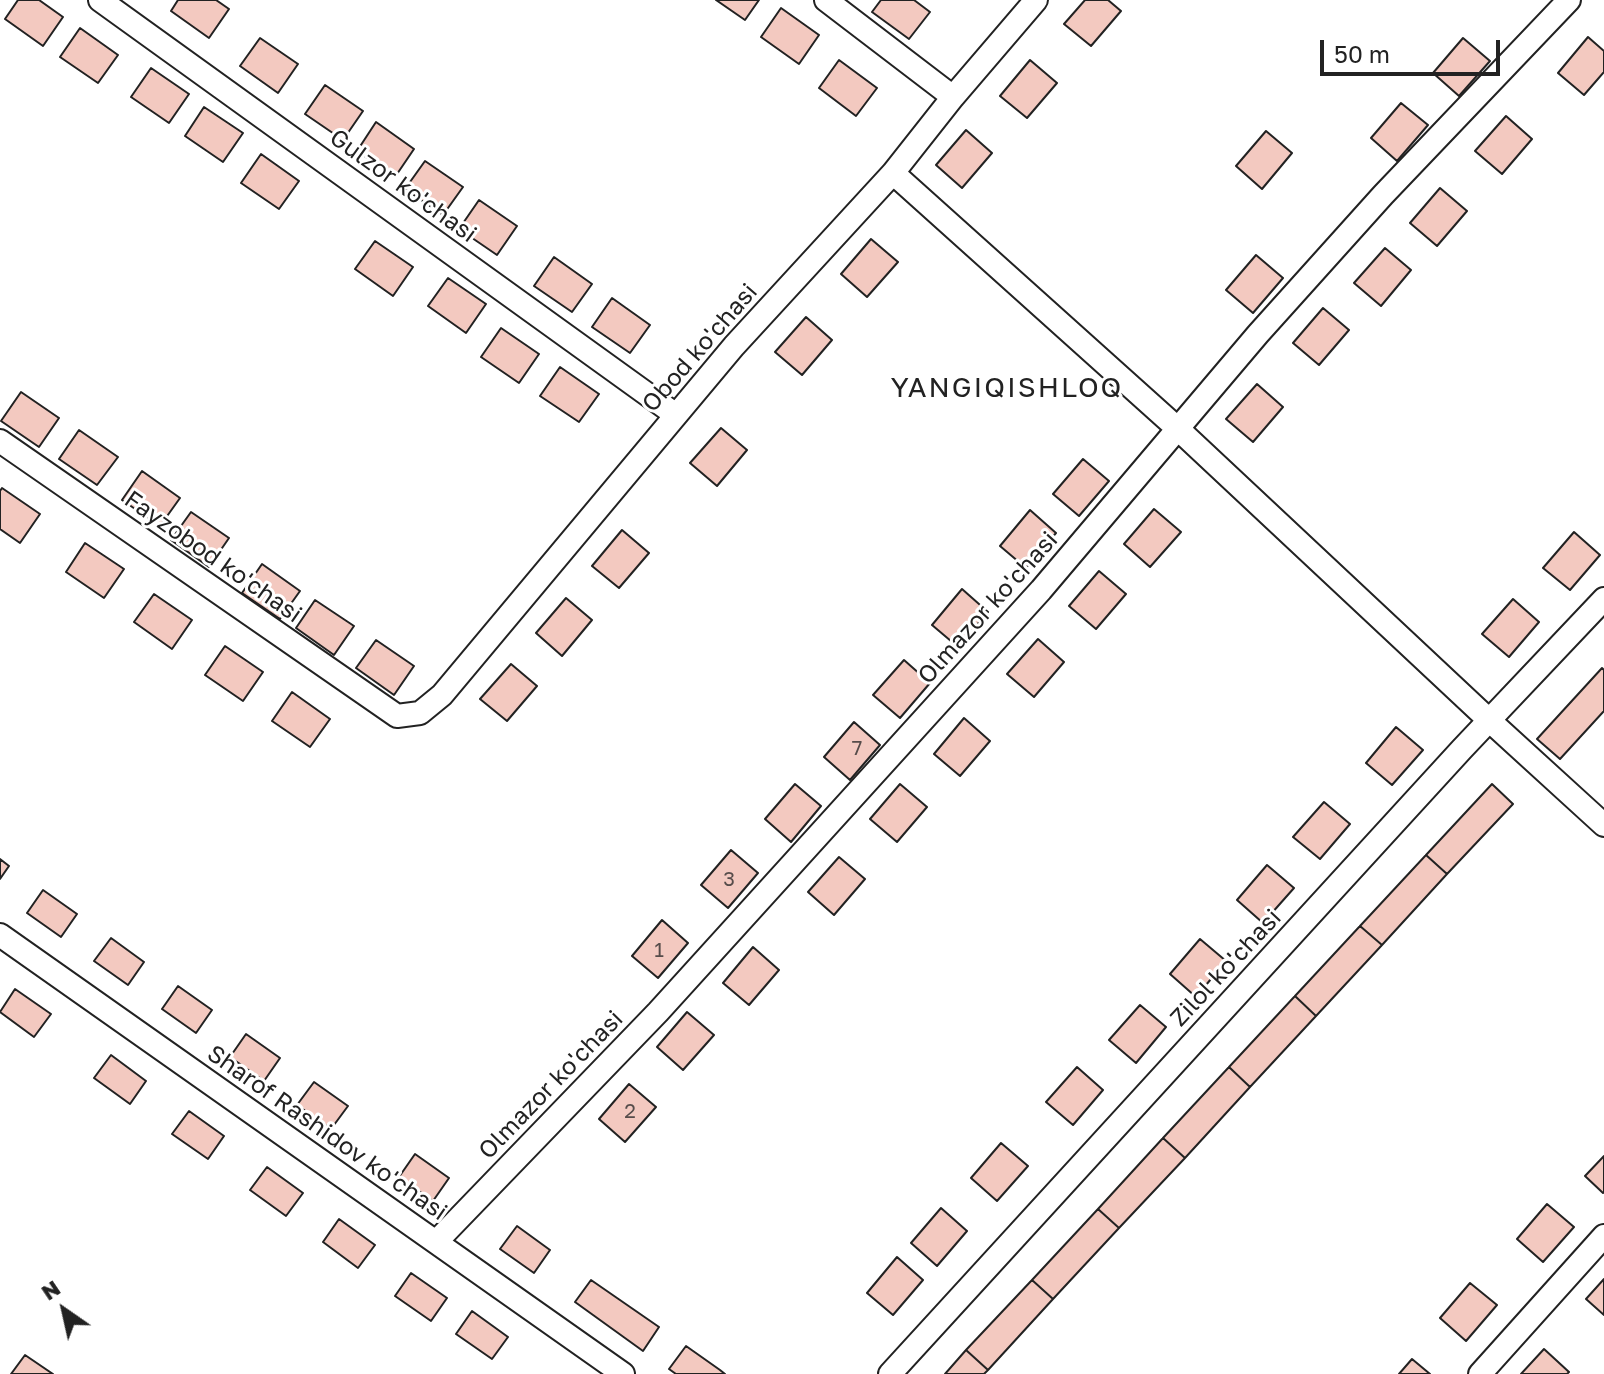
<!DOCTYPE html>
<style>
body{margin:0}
#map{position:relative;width:1604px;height:1374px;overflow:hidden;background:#fff;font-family:"Golos Text",sans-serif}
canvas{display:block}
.north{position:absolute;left:24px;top:1270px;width:80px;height:80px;-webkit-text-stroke:6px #fff;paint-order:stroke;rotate:326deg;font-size:22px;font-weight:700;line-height:32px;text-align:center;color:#222}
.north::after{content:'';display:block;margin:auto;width:28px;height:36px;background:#222;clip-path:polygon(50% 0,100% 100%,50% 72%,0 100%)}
.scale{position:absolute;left:1320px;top:40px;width:180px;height:36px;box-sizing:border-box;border:4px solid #222;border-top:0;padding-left:10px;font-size:24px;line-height:28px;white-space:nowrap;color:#222;-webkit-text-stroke:6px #fff;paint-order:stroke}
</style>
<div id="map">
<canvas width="1604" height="1374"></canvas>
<div class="north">N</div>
<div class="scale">50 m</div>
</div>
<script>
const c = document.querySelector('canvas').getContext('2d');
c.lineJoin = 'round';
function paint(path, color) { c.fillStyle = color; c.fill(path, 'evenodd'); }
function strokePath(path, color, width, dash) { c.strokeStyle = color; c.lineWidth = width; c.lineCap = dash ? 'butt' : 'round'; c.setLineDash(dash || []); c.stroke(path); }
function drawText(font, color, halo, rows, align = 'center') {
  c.font = font + ' "Golos Text",sans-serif'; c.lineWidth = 6; c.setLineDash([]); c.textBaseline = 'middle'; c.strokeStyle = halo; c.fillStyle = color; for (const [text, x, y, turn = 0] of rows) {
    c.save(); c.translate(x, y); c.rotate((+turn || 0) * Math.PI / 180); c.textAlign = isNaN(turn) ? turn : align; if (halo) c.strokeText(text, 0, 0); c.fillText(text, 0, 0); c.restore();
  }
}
const building = new Path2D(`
 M18 0H39L63 17 43 46 5 19Z
 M178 0H216L229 9 209 38 171 11Z
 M716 0H759L745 20Z
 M881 0H914L930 12 909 39 872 12Z
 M1085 0H1108L1121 11 1091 46 1064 24Z
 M781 8 819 35 799 64 761 37Z
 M80 28 118 55 98 83 60 57Z
 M1588 37 1604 51V72L1584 95 1558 73Z
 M260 38 298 64 278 93 240 66Z
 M1463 38 1490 61 1459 96 1433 73Z
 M839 60 877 88 856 116 819 88Z
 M1030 60 1057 83 1027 118 1000 96Z
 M151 68 189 94 169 123 131 97Z
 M325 85 363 111 343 140 305 114Z
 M1401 103 1428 125 1397 161 1371 138Z
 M204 107 243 133 223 162 185 136Z
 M1506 116 1532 139 1502 174 1475 151Z
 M376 122 414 149 395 177 357 151Z
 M966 130 992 153 962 188 936 165Z
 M1266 131 1292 153 1262 189 1236 166Z
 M261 154 299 181 279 209 241 183Z
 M425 161 463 187 443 215 405 189Z
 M1440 188 1467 211 1437 246 1410 223Z
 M479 200 517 226 497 255 459 229Z
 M871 239 898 262 867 297 841 274Z
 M375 241 413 267 393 296 355 269Z
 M1385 248 1411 270 1381 306 1354 283Z
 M1256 255 1283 278 1253 313 1226 290Z
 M554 257 592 284 572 312 534 286Z
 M448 278 486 304 466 333 428 306Z
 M612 298 650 325 630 353 592 327Z
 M1323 308 1349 330 1319 365 1293 343Z
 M806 317 832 340 802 375 775 352Z
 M501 328 539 354 519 383 481 357Z
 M560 367 599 394 579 422 540 396Z
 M1257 384 1283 407 1253 442 1226 419Z
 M21 392 59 418 39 447 1 421Z
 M721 428 747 450 717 486 690 463Z
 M79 430 118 457 97 485 59 459Z
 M1083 459 1109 481 1079 516 1053 494Z
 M142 471 180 498 160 526 122 500Z
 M2 488 40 514 20 543 0 529V491Z
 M1154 509 1181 532 1150 567 1124 544Z
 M1030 510 1056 533 1026 568 1000 546Z
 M191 512 229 538 209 567 171 540Z
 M622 530 649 553 619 588 592 566Z
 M1574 532 1600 555 1570 590 1543 568Z
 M85 543 124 569 104 598 66 572Z
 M262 564 300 591 280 619 242 593Z
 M1099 571 1126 594 1096 629 1069 606Z
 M962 589 988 612 958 647 932 625Z
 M154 594 192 620 172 649 134 622Z
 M566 598 592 620 562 656 536 633Z
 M1513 599 1539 622 1509 657 1482 634Z
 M315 600 354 626 334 655 296 628Z
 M1038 639 1064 662 1034 697 1007 674Z
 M376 640 414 666 394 695 356 668Z
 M225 646 263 672 243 701 205 675Z
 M904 660 930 683 900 718 873 695Z
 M511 664 537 686 507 721 480 699Z
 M1602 668 1604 670V711L1560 759 1537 739Z
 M292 692 330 719 310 747 272 721Z
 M964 718 990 741 960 776 934 754Z
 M854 722 880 745 850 780 824 757Z
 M1396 727 1423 750 1392 785 1366 763Z
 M795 784 821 806 791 842 765 819Z
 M900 784 927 807 897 842 870 819Z
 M1492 784 1513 804 1447 874 1426 855Z
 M1324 802 1350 824 1320 859 1293 837Z
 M731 850 758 873 728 908 701 885Z
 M1426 855 1447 874 1382 945 1360 926Z
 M839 857 865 879 834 915 808 892Z
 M0 859 9 866 0 879Z
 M1267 865 1294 888 1263 923 1237 900Z
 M43 890 77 914 61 937 27 913Z
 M662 920 688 943 658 978 632 956Z
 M1360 926 1382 945 1316 1016 1295 996Z
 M111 938 144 962 128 985 94 961Z
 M1200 939 1226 961 1196 997 1170 974Z
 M753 947 779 970 749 1005 723 983Z
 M178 986 212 1010 196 1033 162 1009Z
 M15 989 51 1014 34 1037 0 1012Z
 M1295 996 1316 1016 1250 1087 1229 1067Z
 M1140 1005 1166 1027 1136 1063 1109 1040Z
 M687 1012 714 1035 683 1070 657 1047Z
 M246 1034 280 1058 264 1081 230 1057Z
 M111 1055 146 1081 130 1104 94 1078Z
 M1077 1067 1103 1090 1073 1125 1046 1102Z
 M1229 1067 1250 1087 1185 1158 1163 1138Z
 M314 1082 348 1106 331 1129 297 1105Z
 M629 1084 656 1107 625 1142 599 1119Z
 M189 1111 224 1136 208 1159 172 1134Z
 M1163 1138 1185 1158 1119 1228 1098 1209Z
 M1001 1143 1028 1166 997 1201 971 1178Z
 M415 1154 449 1178 433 1201 399 1177Z
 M1604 1156V1192L1603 1193 1585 1176Z
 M267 1167 303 1193 286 1216 250 1190Z
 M1547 1204 1574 1227 1543 1262 1517 1239Z
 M941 1208 967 1231 937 1266 911 1243Z
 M1098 1209 1119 1228 1053 1299 1032 1280Z
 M339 1219 375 1245 358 1268 323 1242Z
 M517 1226 550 1250 534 1273 500 1249Z
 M897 1257 923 1280 893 1315 867 1293Z
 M411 1273 447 1298 431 1321 395 1296Z
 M1604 1279V1315L1586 1299Z
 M591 1280 659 1327 643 1351 575 1302Z
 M1032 1280 1053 1299 988 1370 966 1350Z
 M1470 1283 1497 1305 1466 1341 1440 1318Z
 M472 1311 508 1337 492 1359 456 1334Z
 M686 1346 720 1370 725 1374H676L669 1369Z
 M1544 1349 1569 1372 1567 1374H1521Z
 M966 1350 988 1370 984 1374H945Z
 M25 1355 53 1374H11Z
 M1412 1359 1430 1374H1399Z`);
paint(building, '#f3c9c0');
strokePath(building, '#222', 2);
const street = new Path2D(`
 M100 0 676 415
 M826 0 953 97
 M893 173 1177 428 1490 721 1604 825
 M0 441 397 716 420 713 442 695 734 346 893 173 953 97 1036 0
 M0 935 623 1374
 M436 1242 658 1012 1041 590 1258 334 1383 195 1569 0
 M890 1374 1462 749 1604 599
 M1480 1374 1604 1236`);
strokePath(street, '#222', 26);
strokePath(street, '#fff', 22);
drawText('20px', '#564c4a', null, [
 ["7",857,749],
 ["3",729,880],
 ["1",659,951],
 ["2",630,1112]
]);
drawText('24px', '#222', '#fff', [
 ["Gulzor ko'chasi",403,186,36],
 ["Obod ko'chasi",700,348,-49],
 ["Fayzobod ko'chasi",213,557,35],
 ["Olmazor ko'chasi",988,608,-48],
 ["Zilol ko'chasi",1226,968,-47],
 ["Olmazor ko'chasi",551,1085,-46],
 ["Sharof Rashidov ko'chasi",327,1133,35]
]);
c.letterSpacing = '2px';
drawText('28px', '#222', '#fff', [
 ["YANGIQISHLOQ",1007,388]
]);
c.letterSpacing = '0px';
</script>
